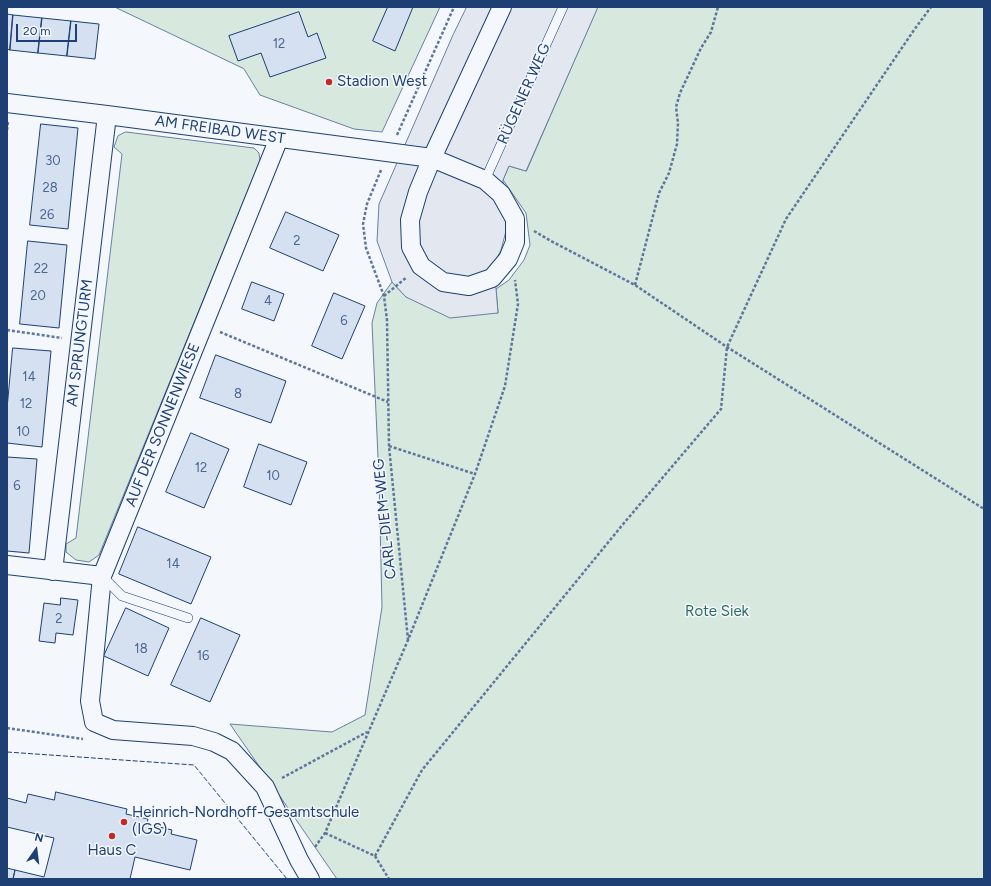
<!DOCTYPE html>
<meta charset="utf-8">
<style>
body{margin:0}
#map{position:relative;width:991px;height:886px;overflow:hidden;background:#f4f7fb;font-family:Figtree,sans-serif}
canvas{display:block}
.frame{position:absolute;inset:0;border:8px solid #1d3f73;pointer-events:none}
.north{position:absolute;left:16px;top:830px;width:40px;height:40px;-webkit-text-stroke:3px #f4f7fb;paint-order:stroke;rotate:14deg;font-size:11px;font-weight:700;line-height:16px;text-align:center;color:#1d3f73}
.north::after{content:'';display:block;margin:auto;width:14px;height:18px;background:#1d3f73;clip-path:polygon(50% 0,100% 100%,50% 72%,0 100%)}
.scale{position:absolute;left:16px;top:24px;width:61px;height:18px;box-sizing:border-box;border:2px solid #1d3f73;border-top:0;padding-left:5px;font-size:12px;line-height:14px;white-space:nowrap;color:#1d3f73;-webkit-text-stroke:3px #f4f7fb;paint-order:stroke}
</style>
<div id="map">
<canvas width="991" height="886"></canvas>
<div class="frame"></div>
<div class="north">N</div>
<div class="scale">20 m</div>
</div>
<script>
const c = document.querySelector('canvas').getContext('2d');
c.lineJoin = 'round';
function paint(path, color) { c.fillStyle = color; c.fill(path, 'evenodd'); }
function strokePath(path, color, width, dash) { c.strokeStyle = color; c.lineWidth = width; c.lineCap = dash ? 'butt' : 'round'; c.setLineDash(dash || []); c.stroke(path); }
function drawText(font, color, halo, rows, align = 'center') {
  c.font = font + ' Figtree,sans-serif'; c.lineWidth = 3; c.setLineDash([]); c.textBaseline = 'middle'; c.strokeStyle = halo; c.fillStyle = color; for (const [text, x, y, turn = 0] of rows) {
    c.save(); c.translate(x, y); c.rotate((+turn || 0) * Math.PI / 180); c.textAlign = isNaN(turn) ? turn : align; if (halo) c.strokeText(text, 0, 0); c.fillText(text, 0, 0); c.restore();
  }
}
const green = new Path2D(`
 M115 7H440L382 132 354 129 260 95 244 69Z
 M598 7H984V879H337L230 724 332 732 365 715 382 607 379 480 372 323 377 303 392 282 406 297 498 313 496 289 509 280 524 260 530 245 526 213 503 180 509 166 526 171Z
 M126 132 254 148 259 153 260 161 99 555 89 562 76 560 66 552V544L76 538 122 154 114 147 118 136Z`);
paint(green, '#d7e8df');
strokePath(green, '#687fa3', 1);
const parking = new Path2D(`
 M467 7H598L526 171 509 166 503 180 506 231 501 250 494 264 498 313 450 318 406 297 392 282 377 241 379 204 453 35Z`);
paint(parking, '#e3e8f0');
strokePath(parking, '#687fa3', 1);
const building = new Path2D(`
 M388 7H413L395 51 373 41Z
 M299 12 308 37 317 33 326 58 270 77 261 53 238 61 229 36Z
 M7 14 13 15 10 50 7 49Z
 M13 15 42 18 38 53 10 50Z
 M42 18 71 21 67 56 38 53Z
 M71 21 99 24 95 59 67 56Z
 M41 124 78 128 68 229 30 225Z
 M286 212 339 235 323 271 270 248Z
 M28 241 67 245 59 328 20 324Z
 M252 282 284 294 274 321 242 309Z
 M334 293 365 306 342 359 312 346Z
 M13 348 51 351 42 447 7 443V409Z
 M216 355 286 381 271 423 200 398Z
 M191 433 229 449 204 508 166 492Z
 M259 444 307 462 291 505 244 487Z
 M7 457 37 459 29 553 7 551Z
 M138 527 211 557 191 604 119 574Z
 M61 598 78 600 73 635 56 633 55 643 39 641 44 603 60 605Z
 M126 608 169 628 148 676 104 656Z
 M201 618 240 635 210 702 171 685Z
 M56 792 127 809 126 814 148 819 147 824 172 830 171 834 197 840 190 870 135 857 130 879H13L15 870 44 877 54 838 7 827V798L26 803 28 794 54 800Z
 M7 868 15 870 13 879H7Z`);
paint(building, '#d5e0f0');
strokePath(building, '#1d3f73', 1);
const service = new Path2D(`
 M485 180 563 7
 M102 576 122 596 188 618`);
const minor = new Path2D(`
 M7 103 107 115 432 158 485 180 501 194 515 219V242L508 259 492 278 469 286 443 282 421 266 411 247 410 220 418 192 432 158 502 7
 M279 138 102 576 90 701 94 722 113 730 193 736 214 742 232 751 265 787 299 860 310 879
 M7 565 102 576
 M53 571 107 115`);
strokePath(service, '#1d3f73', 10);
strokePath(minor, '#1d3f73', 20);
strokePath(new Path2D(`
 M7 130 8 122
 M397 135 454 7
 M381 170 367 204 363 224 366 248 384 296 387 320 389 446 408 640
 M534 231 551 241 635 285 727 347 984 509
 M635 285 659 193 669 173 677 144 678 123 676 107 680 93 701 48 711 32 718 7
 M384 296 407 277
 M7 330 62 338
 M220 332 388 402
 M389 446 475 474
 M7 728 83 739
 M282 778 367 732
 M325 833 375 856 389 879
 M315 847 325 833 408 640 475 474 505 386 518 304 515 280
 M375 856 422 770 624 523 721 409 727 347 786 219 914 30 931 7`), '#5e769c', 2.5, [3, 2]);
strokePath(service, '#f4f7fb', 9);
strokePath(minor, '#f4f7fb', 18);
strokePath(new Path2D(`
 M7 752 194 765 287 879`), '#1d3f73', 1, [5, 2]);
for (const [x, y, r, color] of [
 [329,82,4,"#c62828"],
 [124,822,4,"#c62828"],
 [112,836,4,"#c62828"]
]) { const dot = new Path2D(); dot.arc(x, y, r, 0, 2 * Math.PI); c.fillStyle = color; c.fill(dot); strokePath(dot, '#f4f7fb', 1.5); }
drawText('13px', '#4b6792', null, [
 ["12",279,44],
 ["30",53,161],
 ["28",50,188],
 ["26",47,215],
 ["2",297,241],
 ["22",41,269],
 ["20",38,296],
 ["4",268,301],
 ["6",344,321],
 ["14",29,377],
 ["8",238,394],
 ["12",26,404],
 ["10",23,432],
 ["12",201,468],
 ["10",273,476],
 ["6",17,486],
 ["14",173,564],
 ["2",59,619],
 ["18",141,649],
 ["16",203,656]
]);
drawText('15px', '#1d3f73', '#f4f7fb', [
 ["Stadion West",337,82],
 ["Heinrich-Nordhoff-Gesamtschule",132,813],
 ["(IGS)",132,830],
 ["Haus C",112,851,"center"]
], 'left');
drawText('15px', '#1d3f73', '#f4f7fb', [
 ["RÜGENER WEG",524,94,-66],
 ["AM FREIBAD WEST",220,130,8],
 ["AM SPRUNGTURM",80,343,-83],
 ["AUF DER SONNENWIESE",163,425,-68],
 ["CARL-DIEM-WEG",385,519,-96]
]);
drawText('15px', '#2c6c60', '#f4f7fb', [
 ["Rote Siek",717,612]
]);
</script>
